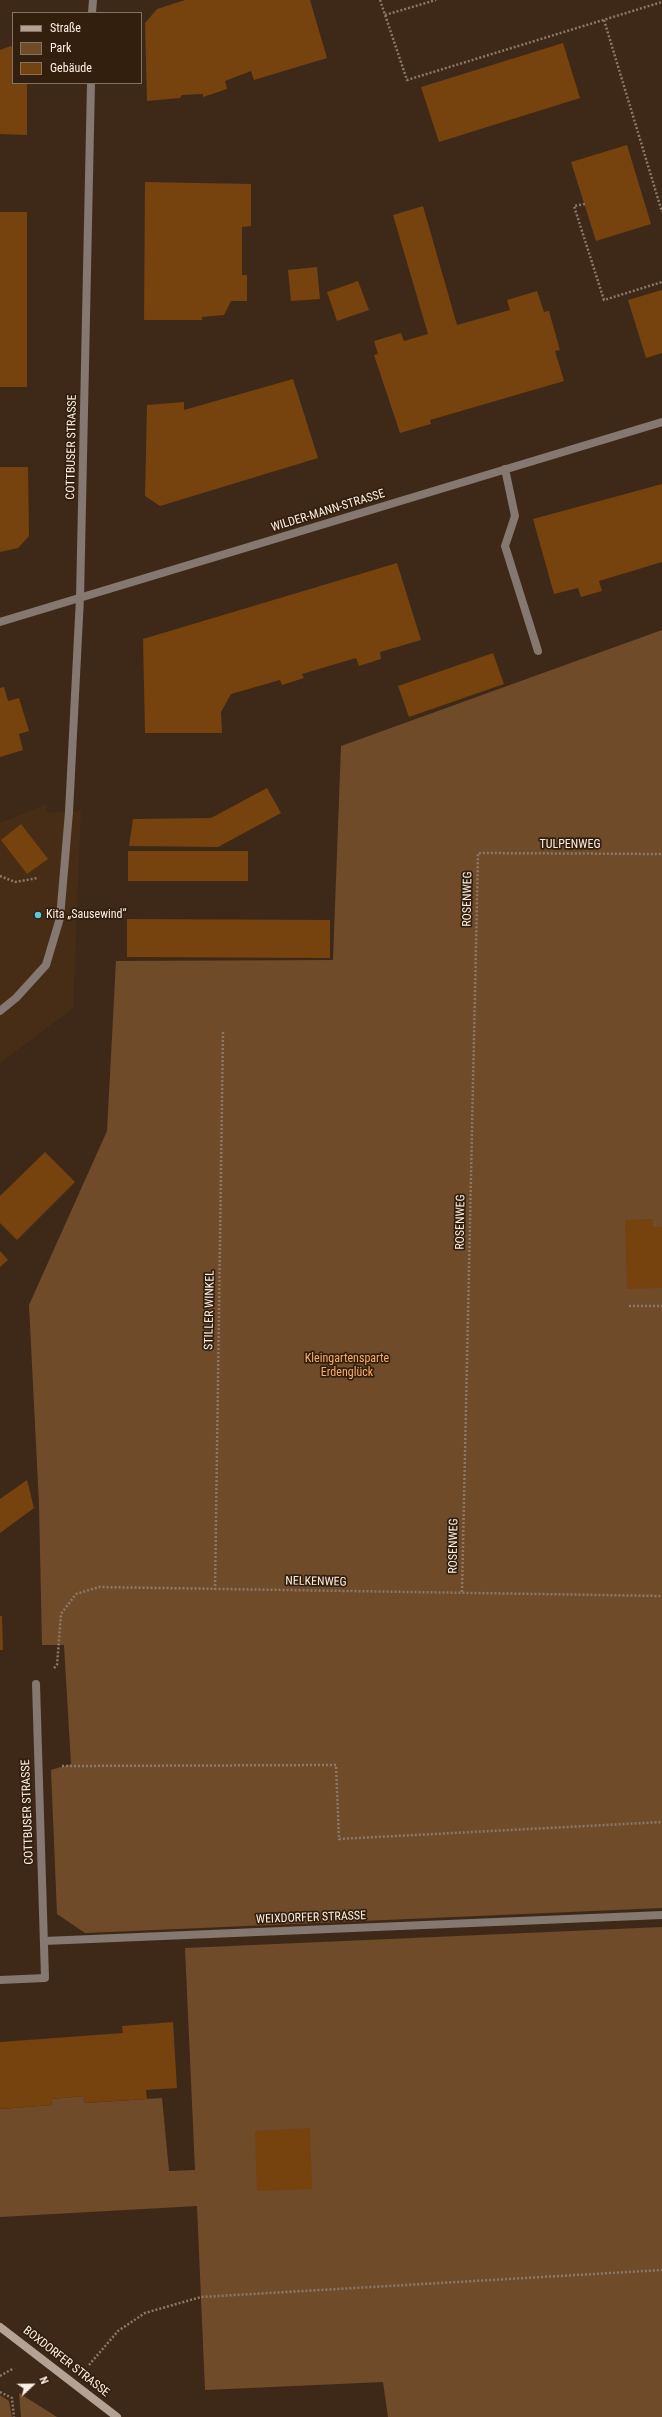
<!DOCTYPE html>
<meta charset="utf-8">
<style>
body{margin:0}
#map{position:relative;width:662px;height:2417px;overflow:hidden;background:#3e2918;font-family:"Roboto Condensed",sans-serif}
canvas{display:block}
.legend{position:absolute;left:12px;top:12px;width:130px;height:72px;box-sizing:border-box;background:#331f0e;border:1px solid #847264;margin:0;padding:5px 7px;list-style:none;font-size:12px;color:#fdefe4}
.legend li{display:flex;align-items:center;gap:8px;height:20px}
.legend b{width:20px;border:1px solid #847264}
.north{position:absolute;left:12px;top:2365px;width:40px;height:40px;-webkit-text-stroke:3px #331f0e;paint-order:stroke;rotate:68deg;font-size:11px;font-weight:700;line-height:16px;text-align:center;color:#fdefe4}
.north::after{content:'';display:block;margin:auto;width:14px;height:18px;background:#fdefe4;clip-path:polygon(50% 0,100% 100%,50% 72%,0 100%)}
</style>
<div id="map">
<canvas width="662" height="2417"></canvas>
<ul class="legend">
<li><b style="height:5px;background:#b4a294"></b>Straße</li>
<li><b style="height:11px;background:#704b2a"></b>Park</li>
<li><b style="height:11px;background:#76420d"></b>Gebäude</li>
</ul>
<div class="north">N</div>
</div>
<script>
const c = document.querySelector('canvas').getContext('2d');
c.lineJoin = 'round';
function paint(path, color) { c.fillStyle = color; c.fill(path, 'evenodd'); }
function strokePath(path, color, width, dash) { c.strokeStyle = color; c.lineWidth = width; c.lineCap = dash ? 'butt' : 'round'; c.setLineDash(dash || []); c.stroke(path); }
function drawText(font, color, halo, rows, align = 'center') {
  c.font = font + ' "Roboto Condensed",sans-serif'; c.lineWidth = 3.5; c.setLineDash([]); c.textBaseline = 'middle'; c.strokeStyle = halo; c.fillStyle = color; for (const [text, x, y, turn = 0] of rows) {
    c.save(); c.translate(x, y); c.rotate((+turn || 0) * Math.PI / 180); c.textAlign = isNaN(turn) ? turn : align; if (halo) c.strokeText(text, 0, 0); c.fillText(text, 0, 0); c.restore();
  }
}
paint(new Path2D(`
 M47 804 46 813 81 811 73 1008 0 1063V823Z`), '#472d16');
paint(new Path2D(`
 M662 630V1908L85 1933 57 1914 51 1770 71 1764 64 1645H42L39 1504 29 1305 107 1131 116 961 333 960 341 746Z
 M662 1927V2417H388L383 2382 205 2390 197 2206 0 2217V2109L52 2105 51 2099 84 2096 85 2103 162 2098 169 2171 195 2170 185 1948Z
 M19 2393 57 2417H21Z
 M0 2395 9 2401 12 2417H0Z`), '#704b2a');
paint(new Path2D(`
 M185 0H310L327 58 254 80 251 71 225 81 227 89 203 97V94L182 95 180 98 147 101 145 23 157 9Z
 M563 43 580 98 439 142 421 87Z
 M11 46 13 47V83H27V135L0 134V50Z
 M627 145 651 224 596 241 571 162Z
 M145 182 251 184V226L242 227V275H247V301H231L224 315 202 317V320H144Z
 M423 206 457 325 510 310 507 300 537 291 544 312 549 311 560 350 555 351 564 381 430 420 431 424 400 433 374 355 378 354 374 341 401 333 404 341 428 334 393 215Z
 M0 212H27V387H0Z
 M317 267 320 299 291 301 288 270Z
 M358 281 369 310 337 321 327 292Z
 M662 290V353L646 358 628 300Z
 M293 379 318 458 160 506 145 496 147 405 184 402V410Z
 M0 467H28L29 536 18 548 0 552Z
 M662 484V562L599 581 602 591 581 597 578 588 554 594 533 519Z
 M397 563 421 640 380 652 381 659 359 666 356 658 302 674 304 678 282 685 280 680 231 694 221 712 222 733H145L143 639Z
 M493 653 504 684 409 717 398 686Z
 M4 687 8 701 19 698 29 731 19 734 23 750 0 757V688Z
 M267 788 281 813 218 847 129 846 133 819 211 818Z
 M21 824 48 859 27 874 1 840Z
 M128 851H248V881H128Z
 M127 919 330 920V958L127 957Z
 M45 1152 75 1182 17 1240 0 1223V1196Z
 M653 1219V1227H662V1288L627 1289 625 1220Z
 M0 1251 8 1260 0 1267Z
 M27 1480 34 1508 0 1533V1499Z
 M0 1616H2L3 1650H0Z
 M173 2022 177 2088 146 2090 147 2099 85 2103 84 2096 51 2099 52 2105 0 2109V2042L123 2033 122 2026Z
 M310 2128 312 2189 257 2191 255 2131Z`), '#76420d');
strokePath(new Path2D(`
 M380 0 407 80 662 2
 M385 15 436 0
 M604 20 662 212
 M585 204 574 206 604 300 662 282
 M0 876 15 882 38 878
 M629 1306H662
 M215 1590 223 1031
 M462 1592 478 853 662 854
 M54 1668 57 1665 61 1614 76 1594 99 1587 662 1596
 M62 1766 336 1765 339 1839 662 1822
 M89 2365 118 2331 145 2313 201 2297 662 2270
 M0 2376 14 2368
 M0 2392 12 2398 14 2417`), '#8a7869', 2.5, [2, 2]);
strokePath(new Path2D(`
 M505 469 515 516 505 546 538 651
 M0 1011 16 998 46 965 60 918 69 812
 M44 1941 662 1915`), '#847870', 8);
strokePath(new Path2D(`
 M92 13 93 0
 M0 622 662 422
 M69 812 80 598 91 83
 M0 1980 45 1978 36 1684`), '#847870', 8);
strokePath(new Path2D(`
 M0 2327 117 2417`), '#b4a294', 8);
for (const [x, y, r, color] of [
 [38,915,4,"#54cade"]
]) { const dot = new Path2D(); dot.arc(x, y, r, 0, 2 * Math.PI); c.fillStyle = color; c.fill(dot); strokePath(dot, '#331f0e', 1.5); }
drawText('12px', '#fdefe4', '#331f0e', [
 ["COTTBUSER STRASSE",72,447,-89],
 ["WILDER-MANN-STRASSE",328,511,-17],
 ["TULPENWEG",570,845],
 ["ROSENWEG",468,899,-89],
 ["ROSENWEG",461,1222,-89],
 ["STILLER WINKEL",210,1310,-89],
 ["ROSENWEG",454,1546,-89],
 ["NELKENWEG",316,1582,1],
 ["COTTBUSER STRASSE",28,1812,-92],
 ["WEIXDORFER STRASSE",311,1918,-2],
 ["BOXDORFER STRASSE",66,2362,38]
]);
drawText('12px', '#fdefe4', '#331f0e', [
 ["Kita „Sausewind“",46,915]
], 'left');
drawText('12px', '#fbad69', '#331f0e', [
 ["Kleingartensparte",347,1359],
 ["Erdenglück",347,1373]
]);
</script>
